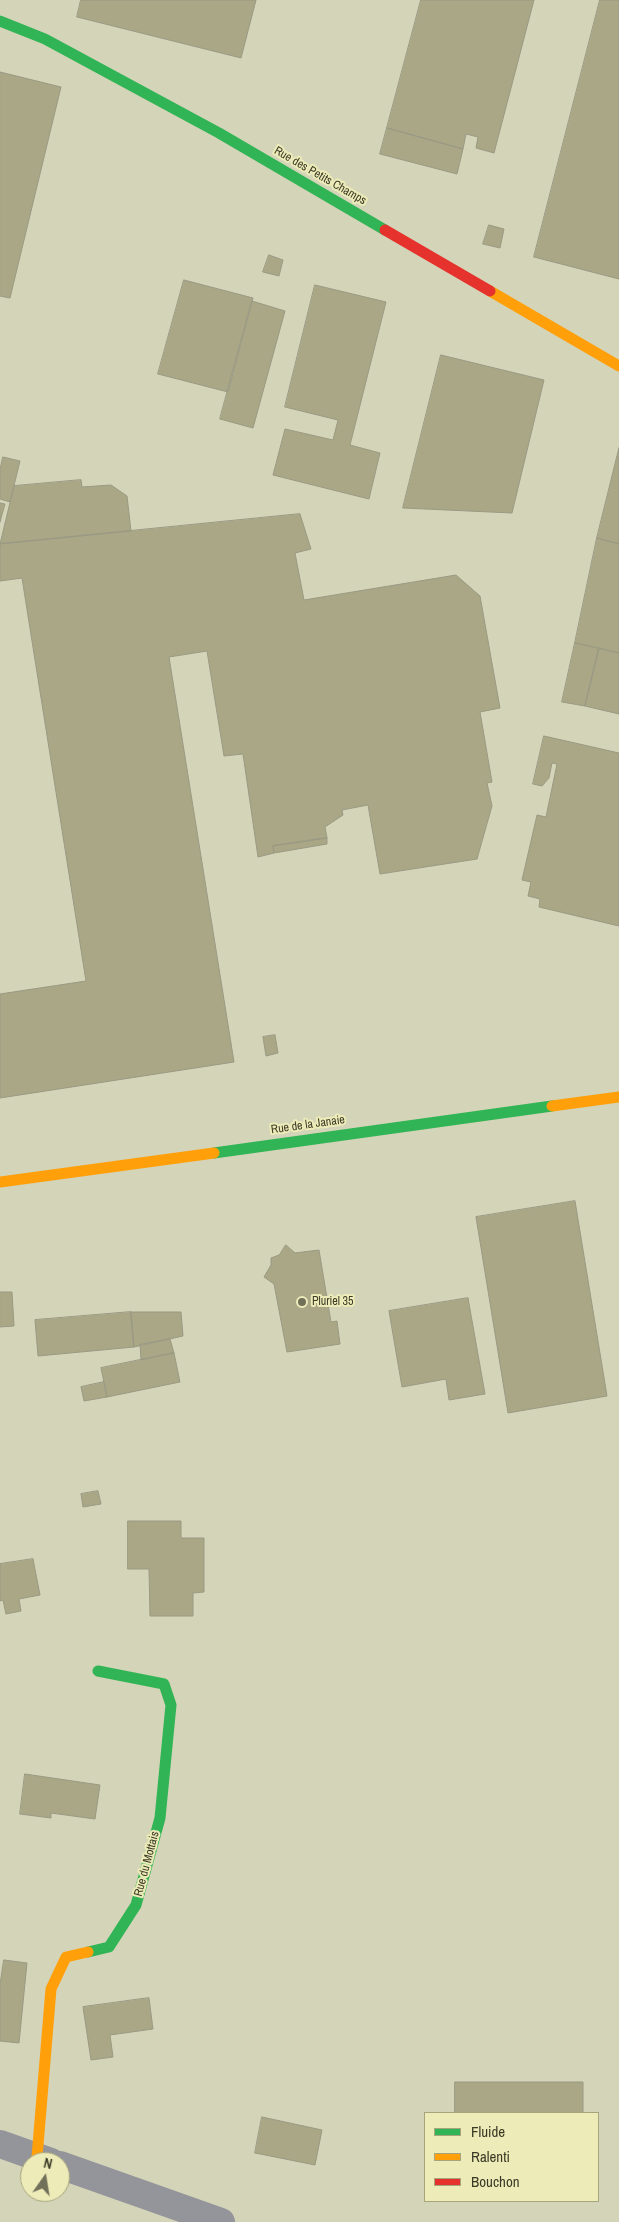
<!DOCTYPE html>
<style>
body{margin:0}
#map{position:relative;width:619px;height:2222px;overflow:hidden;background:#d4d4b8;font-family:"Archivo Narrow",sans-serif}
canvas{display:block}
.legend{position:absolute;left:424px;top:2112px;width:175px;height:90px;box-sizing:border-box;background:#edecb9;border:1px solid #a6a57e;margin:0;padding:6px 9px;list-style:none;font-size:15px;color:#3b3a26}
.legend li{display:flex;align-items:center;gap:10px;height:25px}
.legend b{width:25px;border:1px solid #a6a57e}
.north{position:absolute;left:20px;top:2152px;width:50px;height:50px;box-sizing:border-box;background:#edecb9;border:1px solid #a6a57e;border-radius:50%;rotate:13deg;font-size:14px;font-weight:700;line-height:20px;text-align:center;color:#3b3a26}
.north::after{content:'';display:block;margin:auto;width:18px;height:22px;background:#717059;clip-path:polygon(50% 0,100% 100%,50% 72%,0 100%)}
</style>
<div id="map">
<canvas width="619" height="2222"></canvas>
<ul class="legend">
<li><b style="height:6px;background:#30b455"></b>Fluide</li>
<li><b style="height:6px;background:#ff9f0a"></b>Ralenti</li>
<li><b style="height:6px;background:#e5322d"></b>Bouchon</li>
</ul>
<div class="north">N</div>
</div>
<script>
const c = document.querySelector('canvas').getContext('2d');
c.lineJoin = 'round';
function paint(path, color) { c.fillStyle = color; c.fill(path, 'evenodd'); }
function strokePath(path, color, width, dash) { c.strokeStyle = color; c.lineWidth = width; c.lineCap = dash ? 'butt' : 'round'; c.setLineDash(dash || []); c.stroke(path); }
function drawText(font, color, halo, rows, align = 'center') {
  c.font = font + ' "Archivo Narrow",sans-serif'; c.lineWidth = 4; c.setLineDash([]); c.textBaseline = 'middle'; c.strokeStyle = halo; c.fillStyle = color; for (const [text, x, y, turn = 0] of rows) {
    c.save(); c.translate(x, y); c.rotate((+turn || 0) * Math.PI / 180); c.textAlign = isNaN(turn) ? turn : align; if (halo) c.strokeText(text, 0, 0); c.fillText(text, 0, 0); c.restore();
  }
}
const building = new Path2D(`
 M81 0H256L241 58 77 17Z
 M421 0H534L494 153 476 148 478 137 466 134 463 149 387 128Z
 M600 0H619V279L534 257Z
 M0 72 61 87 10 298 0 296Z
 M387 128 463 149 457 174 380 154Z
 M489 225 504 229 500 248 483 244Z
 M269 255 283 260 279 276 263 272Z
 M184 280 253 298 228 392 158 374Z
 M315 285 386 302 350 445 380 453 369 499 273 475 285 429 333 440 338 420 285 407Z
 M252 301 285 311 253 428 220 419Z
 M441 355 544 380 512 513 403 508Z
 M619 448V544L597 538Z
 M3 457 20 461 10 502 0 499V470Z
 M81 480 82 487 111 485 127 496 131 531 0 544 14 486Z
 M0 503 5 504 0 522Z
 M300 514 311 549 295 553 304 600 456 575 480 596 500 708 480 712 492 782 487 783 492 806 477 859 380 874 368 805 342 810 343 815 325 827 327 838 273 846 274 853 258 857 243 754 224 756 207 651 169 657 234 1062 0 1098V994L86 981 22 578 0 581V544Z
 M597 538 619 544V653L575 643Z
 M575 643 599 648 585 706 562 702Z
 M599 648 619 653V714L585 706Z
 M544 736 619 753V926L539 907 540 899 528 896 531 882 522 880 537 815 546 817 557 764 552 763 549 778 542 786 533 784Z
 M327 838V844L274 853 273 846Z
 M275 1035 278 1053 266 1056 263 1037Z
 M575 1201 607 1396 508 1413 476 1217Z
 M286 1245 295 1253 319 1250 331 1322 337 1321 340 1344 287 1352 274 1284 264 1277 271 1265V1258L279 1255Z
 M0 1292H12L14 1326 0 1327Z
 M468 1298 485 1394 449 1400 446 1379 402 1387 389 1311Z
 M131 1312H181L183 1336 134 1347Z
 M131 1312 134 1347 38 1356 35 1320Z
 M170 1339 174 1353 141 1360 140 1345Z
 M174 1353 180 1382 107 1397 101 1368Z
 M104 1382 107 1397 84 1401 81 1387Z
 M98 1491 101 1504 83 1507 81 1494Z
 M128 1521H181V1538H204V1592L193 1593V1616H150L149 1569H128Z
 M33 1559 40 1595 19 1599 21 1611 6 1614 3 1600 0 1601V1564Z
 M25 1774 100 1785 95 1819 51 1813V1818L20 1814Z
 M4 1960 27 1963 19 2043 0 2041V1985Z
 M149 1998 153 2029 110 2035 113 2057 91 2060 83 2007Z
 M455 2082H583V2113H455Z
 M262 2117 322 2130 315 2165 255 2153Z`);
paint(building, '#a9a786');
strokePath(building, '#9a9a84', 1);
strokePath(new Path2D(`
 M0 2144 51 2162
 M60 2165 221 2222`), '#94949b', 28);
strokePath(new Path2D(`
 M0 21 45 39 219 133 385 230
 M214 1153 552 1106
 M88 1952 109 1947 136 1905 160 1818 171 1705 164 1684 98 1671`), '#30b455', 11);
strokePath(new Path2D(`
 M490 291 619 366
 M552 1106 619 1097
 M0 1182 214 1153
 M37 2157 51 1989 66 1957 88 1952`), '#ff9f0a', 11);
strokePath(new Path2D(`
 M385 230 490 291`), '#e5322d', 11);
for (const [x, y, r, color] of [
 [302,1302,5,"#717059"]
]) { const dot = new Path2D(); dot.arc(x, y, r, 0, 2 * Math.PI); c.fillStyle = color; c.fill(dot); strokePath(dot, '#edecb9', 2); }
drawText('12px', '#3b3a26', '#edecb9', [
 ["Rue des Petits Champs",320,176,30],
 ["Rue de la Janaie",308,1125,-8],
 ["Rue du Mottais",147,1864,-75]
]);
drawText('12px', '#3b3a26', '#edecb9', [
 ["Pluriel 35",312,1302]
], 'left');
</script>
